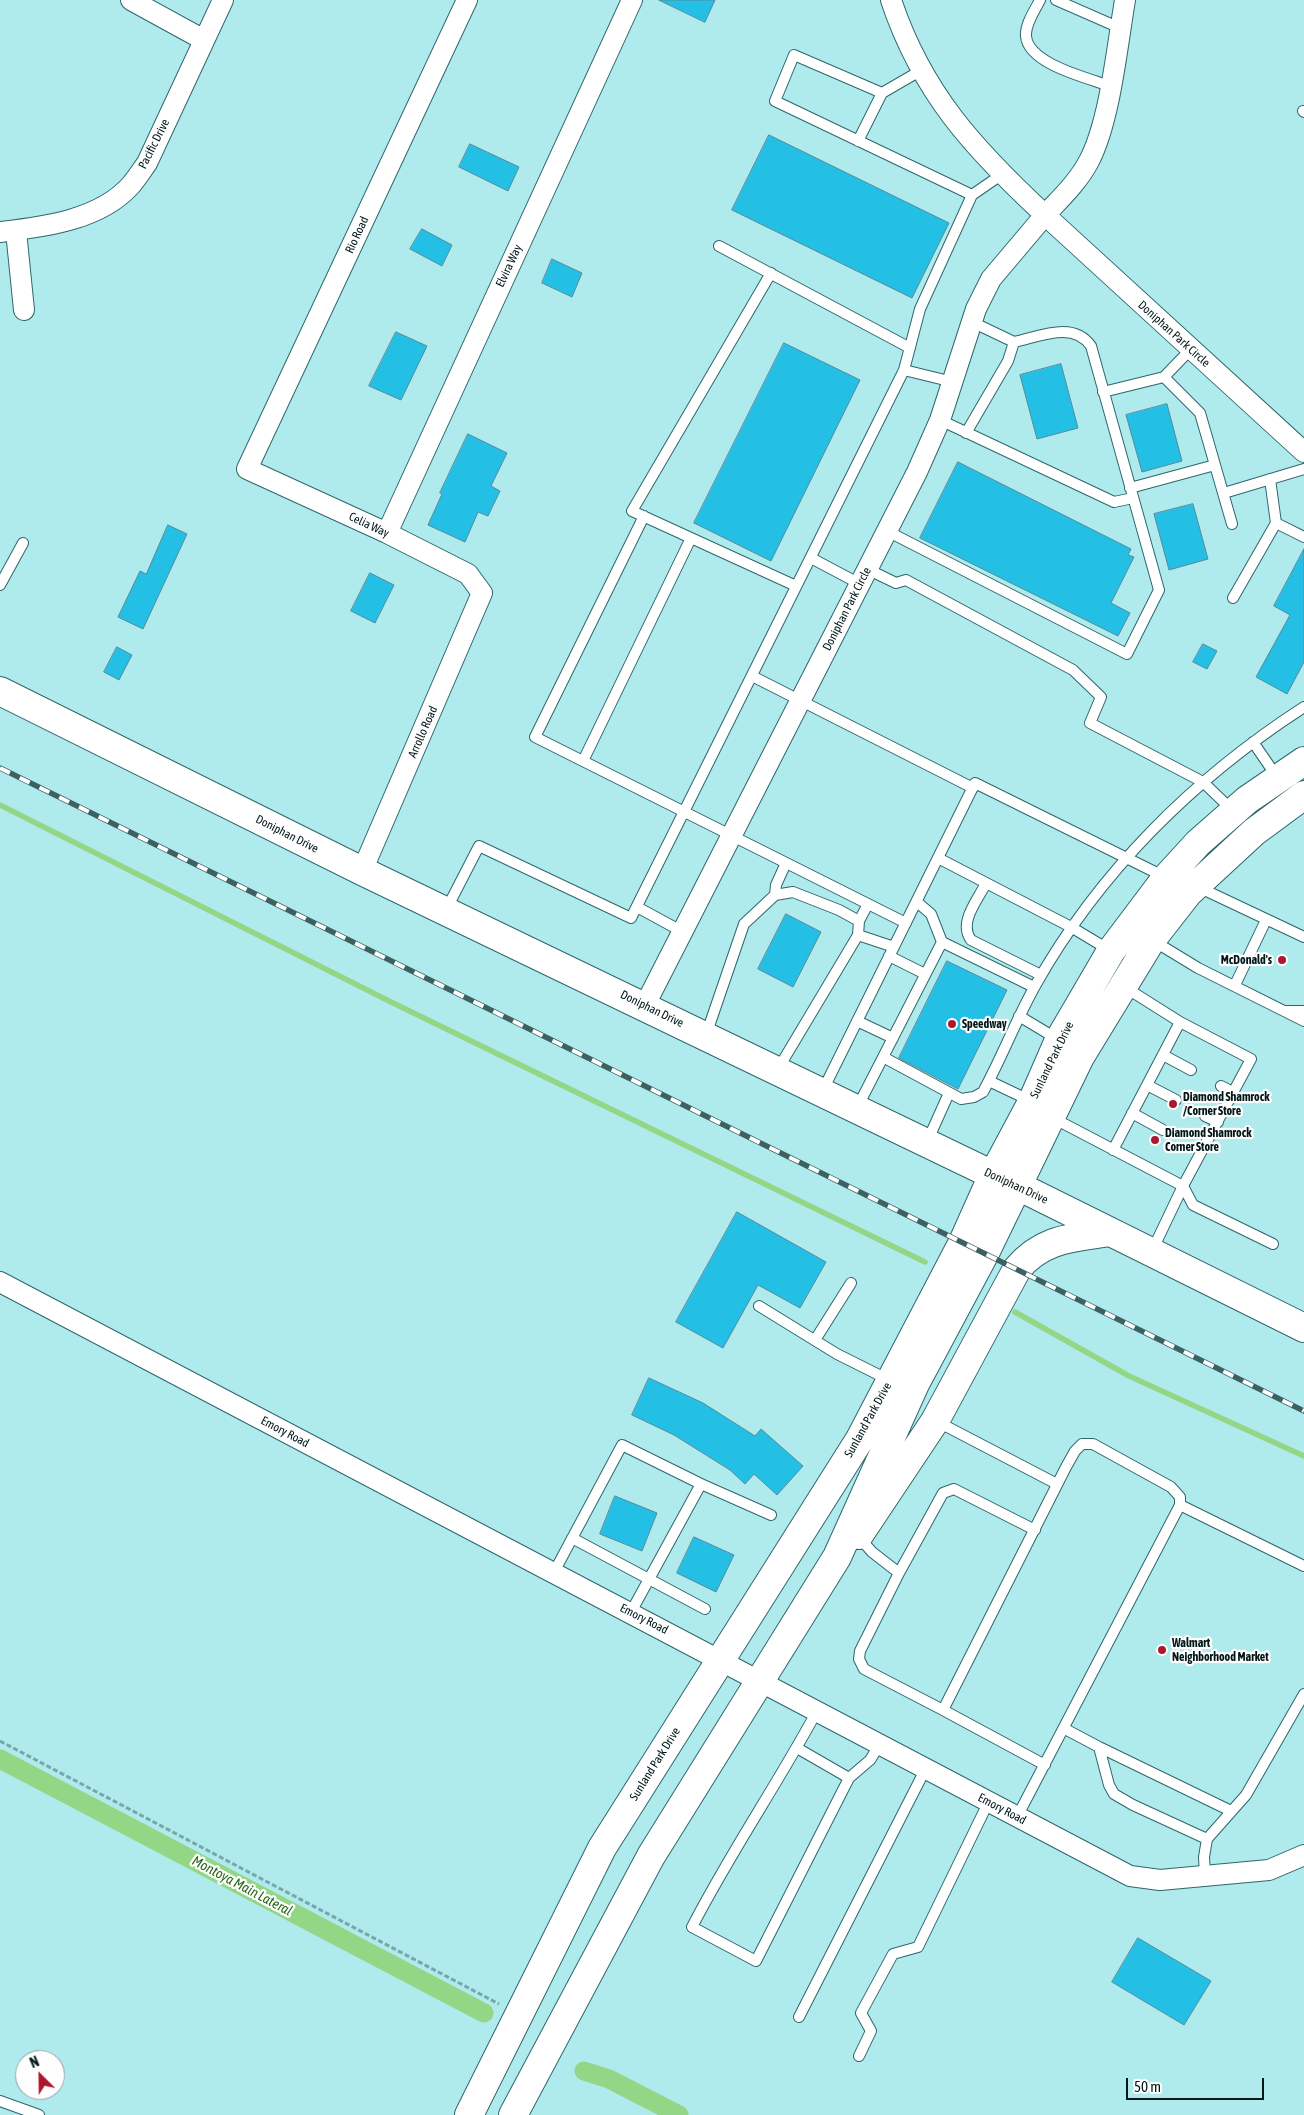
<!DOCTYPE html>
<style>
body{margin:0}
#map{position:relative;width:1304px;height:2115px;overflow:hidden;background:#afeaed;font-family:"Asap Condensed",sans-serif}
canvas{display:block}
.north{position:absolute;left:15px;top:2050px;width:50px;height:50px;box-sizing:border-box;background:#fefefe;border:1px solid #99a2a2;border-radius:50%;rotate:337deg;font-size:14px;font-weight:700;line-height:20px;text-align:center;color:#011718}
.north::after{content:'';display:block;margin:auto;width:18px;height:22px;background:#ac172f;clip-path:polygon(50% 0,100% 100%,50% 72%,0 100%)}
.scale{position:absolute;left:1126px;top:2078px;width:138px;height:22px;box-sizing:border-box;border:2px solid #011718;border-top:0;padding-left:6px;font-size:15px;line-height:18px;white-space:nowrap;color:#011718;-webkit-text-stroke:4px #fefefe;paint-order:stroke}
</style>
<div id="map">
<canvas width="1304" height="2115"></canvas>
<div class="north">N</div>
<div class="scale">50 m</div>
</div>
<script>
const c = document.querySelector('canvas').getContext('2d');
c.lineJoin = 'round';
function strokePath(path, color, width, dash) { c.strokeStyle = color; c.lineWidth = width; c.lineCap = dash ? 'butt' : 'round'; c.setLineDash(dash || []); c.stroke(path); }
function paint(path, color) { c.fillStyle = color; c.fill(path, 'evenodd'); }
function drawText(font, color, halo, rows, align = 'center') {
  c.font = font + ' "Asap Condensed",sans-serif'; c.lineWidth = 4.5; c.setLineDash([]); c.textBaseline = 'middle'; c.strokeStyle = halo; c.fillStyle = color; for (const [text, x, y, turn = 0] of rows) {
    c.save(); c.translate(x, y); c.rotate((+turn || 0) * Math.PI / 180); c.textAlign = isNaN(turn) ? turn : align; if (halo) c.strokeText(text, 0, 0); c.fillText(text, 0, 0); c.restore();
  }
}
strokePath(new Path2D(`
 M0 805 391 1002 925 1262
 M1015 1312 1129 1376 1304 1456`), '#93d685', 5.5);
strokePath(new Path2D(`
 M0 1759 484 2013
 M584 2071 609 2079 679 2115`), '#93d685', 19);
const building = new Path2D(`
 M659 0H715L705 22Z
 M769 135 949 223 912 298 732 210Z
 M470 144 519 167 508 191 459 167Z
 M422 229 452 245 442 266 410 249Z
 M552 259 582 273 572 297 542 283Z
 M396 332 427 346 401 400 369 386Z
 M784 343 860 380 771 561 694 523Z
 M1061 364 1078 428 1037 439 1020 375Z
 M1167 404 1182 461 1142 472 1126 415Z
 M468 434 507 453 491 486 500 491 488 516 478 512 465 542 428 525 442 494 440 493Z
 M958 462 1131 549 1128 555 1134 557 1111 603 1130 613 1118 636 920 538Z
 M1193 504 1208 559 1169 570 1154 514Z
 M168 525 187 534 143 629 118 617 140 571 146 574Z
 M1304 549V662L1287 694 1256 677 1290 615 1274 606Z
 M370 573 394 585 375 623 351 611Z
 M1203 644 1217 651 1207 669 1193 662Z
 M117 647 132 655 119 680 104 672Z
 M786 914 821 932 793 987 758 969Z
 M947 961 1007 990 958 1089 899 1058Z
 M737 1212 826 1262 800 1308 758 1285 723 1348 676 1322Z
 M649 1378 703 1403 755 1436 761 1429 803 1466 777 1495 754 1474 745 1484 730 1470 674 1435 632 1415Z
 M615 1496 657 1513 642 1551 600 1534Z
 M694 1537 734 1555 716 1592 677 1573Z
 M1138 1938 1211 1981 1184 2025 1112 1982Z`);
paint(building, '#23bfe5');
strokePath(building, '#578a9b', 1);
const lane = new Path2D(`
 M1040 0C1035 10 1025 24 1026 36 1028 64 1088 78 1110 86
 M1056 0 1120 28
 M882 93 794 55 775 101 972 195
 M1303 111 1304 112
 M858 141 882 93 920 71
 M719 246 910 348
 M771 273 632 511 796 586
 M904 370 953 382
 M1164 377 1191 349
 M1103 392 1164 377 1200 413 1232 524
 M940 420 1114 502 1133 498
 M966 433 1008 361 1014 342 972 322
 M1270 479 1276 523
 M1130 488 1215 465
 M1224 493 1304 469
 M644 516 535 737 906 923
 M887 531 1127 654 1159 590 1091 346C1073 320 1039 337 1014 342
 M811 558 860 584
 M867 569 896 583 906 580 1073 670 1101 697 1090 723 1203 782 1233 811
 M0 585 23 543
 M1233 598 1276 523 1304 537
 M752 676 973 788
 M1253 742 1277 777
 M583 761 691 538
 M938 858 1071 927 1111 951
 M986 883C978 900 958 922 971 940L1041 975
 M1196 886 1304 937
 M775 895 776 885 786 863
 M917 902 931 914 942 942
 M637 907 683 932
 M446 910 479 846 631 918 904 370 920 309 972 195 1001 175
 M859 921 868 904
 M858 935 894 947
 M1152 940 1198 968 1304 1021
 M889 956 925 974
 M1235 985 1266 920
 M1287 1011H1304
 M1019 1016 1059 1040
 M857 1021 893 1038
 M706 1035 744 924 775 895 793 892 839 910 859 921 858 935 778 1069
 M1163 1055 1191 1070
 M883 1057 961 1099 974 1097 983 1092C1002 1057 1016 1020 1035 986 1099 872 1194 778 1304 707
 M989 1081 1031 1101
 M1147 1085 1176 1100
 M1221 1086 1233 1092
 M822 1092 975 783 1165 877
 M857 1108 942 942 1034 987
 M1132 1113 1163 1130
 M1205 1116 1218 1122
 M1051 1117 1183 1186 1251 1059 1180 1022 1123 986
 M927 1142 949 1093
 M1113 1150 1180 1022
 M1183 1186 1193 1205 1273 1244
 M1152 1251 1183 1186
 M759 1306 837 1354 889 1380
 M815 1340 851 1283
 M936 1421 1057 1484
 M1180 1505 1304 1566
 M859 1537 872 1552 899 1573
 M572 1538 705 1609
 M553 1574 622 1445 701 1484
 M631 1612 701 1484 771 1515
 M943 1710 864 1669 859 1659 860 1651 899 1573 943 1493 954 1489 1035 1530
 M1065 1729 1099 1747
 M797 1748 849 1778 756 1961 692 1927C730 1853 777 1785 817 1711
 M849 1778 870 1760 880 1744
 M1017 1817 1180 1505V1497L1171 1487 1093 1444H1082L1075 1451 1066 1467 943 1710 1045 1765
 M1207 1839 1133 1805 1114 1794 1109 1785 1099 1747 1231 1811
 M1205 1876 1204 1857 1207 1839 1246 1795 1304 1694
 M799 2017 926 1768
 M859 2056 871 2031 861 2013 893 1954 918 1947 989 1801
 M0 2101 39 2115`);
const street = new Path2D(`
 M131 0 204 40
 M891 0C922 93 974 149 1045 215 1061 198 1078 182 1089 161 1110 121 1117 47 1125 0
 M16 231 24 310
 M0 232C44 227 100 220 131 185 137 178 142 170 147 163L223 0
 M387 533 632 0
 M362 871 482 593 468 574 387 533 247 469 467 0
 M645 1005 917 472 940 420 976 309 991 279 1045 215 1304 452
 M0 1282 1130 1876 1160 1880 1269 1870 1304 1855`);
const secondary = new Path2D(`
 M0 691 362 871 993 1175
 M1018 1186 1304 1328
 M859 1535 935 1421 1017 1269C1043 1238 1072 1238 1110 1232
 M469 2115 602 1848 860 1439 963 1242 993 1175 1032 1102 1059 1040 1111 951 1166 878 1198 843 1247 800 1304 761
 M513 2115 651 1856 837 1557 915 1384 985 1253 1080 1057 1152 939 1188 893 1254 832 1304 795`);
const primary = new Path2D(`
 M993 1175 1018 1186`);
strokePath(lane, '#2e676b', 12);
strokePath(street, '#2e676b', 22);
strokePath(secondary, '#2e676b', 30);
strokePath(primary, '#2e676b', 30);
strokePath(new Path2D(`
 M0 1741 499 2004`), '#78a7aa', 3, [5, 2.5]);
strokePath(lane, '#fff', 10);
strokePath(street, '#fff', 20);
strokePath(secondary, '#fff', 28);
strokePath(primary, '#fff', 28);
const rail = new Path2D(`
 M0 768 1304 1411`);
strokePath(rail, '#3d6061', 5.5);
strokePath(rail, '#fefefe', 4, [11]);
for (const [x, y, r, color] of [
 [1282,960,5,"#ac172f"],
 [952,1024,5,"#ac172f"],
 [1173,1104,5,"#ac172f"],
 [1155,1140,5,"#ac172f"],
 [1162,1650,5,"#ac172f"]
]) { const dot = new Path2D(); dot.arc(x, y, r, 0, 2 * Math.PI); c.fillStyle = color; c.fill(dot); strokePath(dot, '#fefefe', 2); }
drawText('12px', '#011718', '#fefefe', [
 ["Pacific Drive",154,144,-63],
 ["Rio Road",357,235,-65],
 ["Elvira Way",509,266,-65],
 ["Doniphan Park Circle",1174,334,42],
 ["Celia Way",369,525,25],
 ["Doniphan Park Circle",847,609,-63],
 ["Arrollo Road",423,732,-66],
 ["Doniphan Drive",287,834,27],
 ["Doniphan Drive",652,1009,26],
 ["Sunland Park Drive",1052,1060,-64],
 ["Doniphan Drive",1016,1186,25],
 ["Sunland Park Drive",868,1420,-61],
 ["Emory Road",285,1432,28],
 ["Emory Road",644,1619,27],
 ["Sunland Park Drive",655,1764,-58],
 ["Emory Road",1002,1809,28]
]);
drawText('bold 12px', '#011718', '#fefefe', [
 ["McDonald's",1272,960,"right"],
 ["Speedway",962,1024],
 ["Diamond Shamrock",1183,1097],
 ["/Corner Store",1183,1111],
 ["Diamond Shamrock",1165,1133],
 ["Corner Store",1165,1147],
 ["Walmart",1172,1643],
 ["Neighborhood Market",1172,1657]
], 'left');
drawText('italic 14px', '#286719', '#fefefe', [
 ["Montoya Main Lateral",242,1886,28]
]);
</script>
